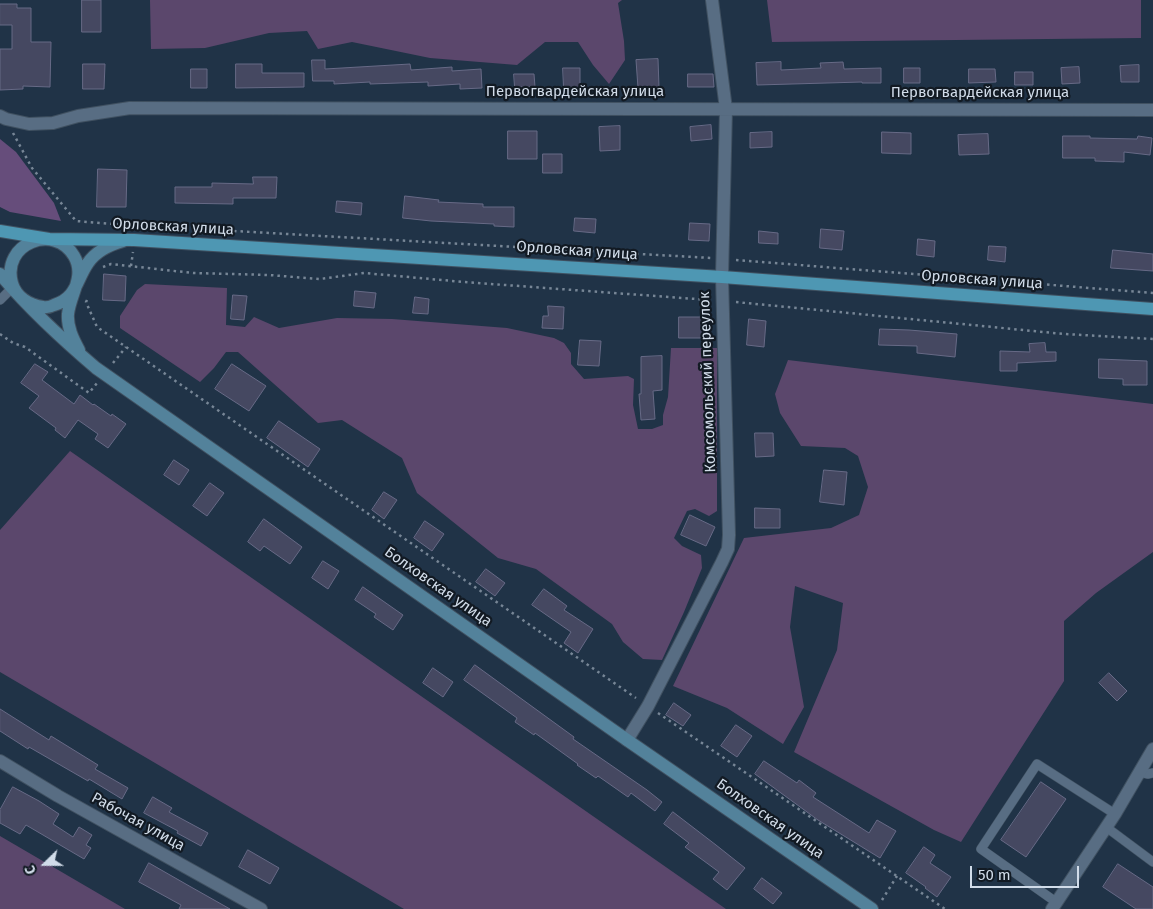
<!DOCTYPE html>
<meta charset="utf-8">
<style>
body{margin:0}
#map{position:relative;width:1153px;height:909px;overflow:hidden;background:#203347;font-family:"Fira Sans",sans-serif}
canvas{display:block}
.north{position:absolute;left:20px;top:839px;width:50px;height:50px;-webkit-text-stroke:4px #121a23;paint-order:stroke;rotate:248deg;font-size:14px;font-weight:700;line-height:20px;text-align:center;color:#d1dce9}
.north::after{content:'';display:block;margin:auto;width:18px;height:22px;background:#d1dce9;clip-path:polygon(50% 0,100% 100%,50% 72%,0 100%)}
.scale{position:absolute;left:970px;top:866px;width:109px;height:22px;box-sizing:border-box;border:2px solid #d1dce9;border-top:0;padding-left:6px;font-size:15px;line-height:18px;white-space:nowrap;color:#d1dce9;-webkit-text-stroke:4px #121a23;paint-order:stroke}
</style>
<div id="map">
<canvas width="1153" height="909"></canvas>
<div class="north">С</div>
<div class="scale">50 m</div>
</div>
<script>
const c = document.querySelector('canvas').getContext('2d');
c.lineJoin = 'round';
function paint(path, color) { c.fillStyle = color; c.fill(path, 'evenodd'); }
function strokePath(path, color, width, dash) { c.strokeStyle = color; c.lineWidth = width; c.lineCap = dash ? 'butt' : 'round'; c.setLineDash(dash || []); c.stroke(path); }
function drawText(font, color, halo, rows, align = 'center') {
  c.font = font + ' "Fira Sans",sans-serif'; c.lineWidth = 4.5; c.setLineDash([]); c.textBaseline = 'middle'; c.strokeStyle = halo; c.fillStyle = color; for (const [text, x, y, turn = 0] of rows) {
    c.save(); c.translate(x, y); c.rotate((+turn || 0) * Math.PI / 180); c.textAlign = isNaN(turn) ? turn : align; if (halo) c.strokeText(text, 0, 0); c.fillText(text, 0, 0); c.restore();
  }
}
paint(new Path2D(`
 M150 0H622L618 3 624 41 625 60 609 84 593 65 578 42H545L517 65 430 58 352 42 318 49 307 31 269 33 205 48 151 49Z
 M767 0H1141V38L772 42Z
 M145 284 227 288 226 325 245 327 254 317 279 328 337 318 392 319 507 328 554 338 564 343 571 353V364L584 379 628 376 634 379 633 405 638 429H652L663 425V415L668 397 671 348H717V511L709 516 695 509 687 511 674 538 682 546 701 555 702 568 684 612 662 660 643 659 623 642 612 624 536 569 498 558 417 493 402 458 342 420 318 423 238 352H226L214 368 200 382 120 328V316L137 290Z
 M788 360 1153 404V552L1096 593 1064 621V681L961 842 934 830 794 752 837 650 843 603 795 586 790 627 804 707 783 744 727 708 673 686 744 538 831 528 859 515 868 487 858 456 845 448 801 446 780 413 775 394Z
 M70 451 726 909H404L0 672V530Z
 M0 836 125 909H0Z`), '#5b476c');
paint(new Path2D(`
 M0 139 16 152 54 203 61 221 10 212 0 207Z`), '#664d7b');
const building = new Path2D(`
 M82 0H101V32H82Z
 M0 4H17V8H31V42H51L50 87 23 86V89L0 90V49H12V25H0Z
 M658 59 659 87 638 88 636 60Z
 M312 60H325V69L410 64 411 70 452 67V71L481 69 482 88 460 89V84L428 86V82L370 84V82L334 84V81H313Z
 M781 62V70L821 68 820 63 843 62 844 69 881 68V83H862V82L757 85 756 63Z
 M83 64H105L104 89H83Z
 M236 64H262V73H304V87L236 88Z
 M1139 65V82H1121L1120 66Z
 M1079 67 1080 83 1062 84 1061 68Z
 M563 68H580V88H564Z
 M904 68H920V83H904Z
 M191 69H207V88H191Z
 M969 69H995L996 82 969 83Z
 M1015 72H1033V85H1015Z
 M514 74H534L535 87H515Z
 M688 74H713L714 87H688Z
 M711 125 712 139 691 141 690 127Z
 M620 126V150L600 151 599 127Z
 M508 131H537V159H508Z
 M772 132V147L750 148V133Z
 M882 132 911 133V154L882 153Z
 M988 134 989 154 959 155 958 135Z
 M1063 136H1090V138L1137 139 1138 136 1152 138 1150 155 1124 152V162L1095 161V158H1063Z
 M543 154H562V173H543Z
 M98 169 127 170 126 207H97Z
 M253 177H277L276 198H233V204L175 203V187H212V183L253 184Z
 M405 196 439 200 438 202 483 204V207H514V227L494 226V224L431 221 403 218Z
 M337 201 362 203 361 215 336 212Z
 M575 218 596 219 595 233 574 231Z
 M690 223 710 224 709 241 689 240Z
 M821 229 844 231 842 250 820 248Z
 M759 231 778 233V244L759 243Z
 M918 239 935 241 934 257 917 255Z
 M989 246 1006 247 1005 262 988 260Z
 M1113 250 1153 254V271L1111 268Z
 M104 274 126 276 125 301 103 300Z
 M355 291 376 293 374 308 354 306Z
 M233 295 247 296 244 320 231 319Z
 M415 297 429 299 428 314 413 313Z
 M548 306 564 307 563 329 542 328 543 316H548Z
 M679 317H710V338H679Z
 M749 319 766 321 764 347 747 345Z
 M880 329 909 330 957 334 955 357 917 353V346L879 345Z
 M580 340 601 341 599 366 578 365Z
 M1045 343 1046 352H1056V361L1017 363V371H1000V351L1030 352 1029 344Z
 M662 356V390L653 391 655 419 641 420 639 394H641V357Z
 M1099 359 1147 361V385H1123V379L1099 378Z
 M35 364 48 372 42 380 74 404 80 395 93 405 94 404 111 416 112 414 126 424 108 448 95 439 98 434 78 420 65 438 55 430 56 428 29 408 39 396 21 383Z
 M232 364 266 386 249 411 215 389Z
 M279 421 320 449 308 467 267 438Z
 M755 433H773L774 456 756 457Z
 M174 460 189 470 179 485 164 475Z
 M824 470 847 472 844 505 820 502Z
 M210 483 224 493 207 516 193 506Z
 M384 492 397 500 384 519 372 510Z
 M755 508 780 509V528H755Z
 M690 515 715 527 706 546 681 535Z
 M264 519 302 547 290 564 264 546 260 551 248 542Z
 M425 521 444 534 432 551 414 538Z
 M323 561 339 571 328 589 312 578Z
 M486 569 505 583 495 596 476 582Z
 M363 587 403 615 393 630 374 617 376 614 355 600Z
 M544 589 567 606 564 610 593 629 578 653 564 643 571 632 532 605Z
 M475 665 574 737 573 739 647 790 662 802 655 811 631 793 628 797 598 776 596 778 577 765 578 764 535 733 534 735 515 722 517 718 464 680Z
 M433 668 453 682 443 697 423 683Z
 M1109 673 1127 691 1117 701 1099 683Z
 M674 703 691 715 683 726 666 715Z
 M0 709 49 740 51 736 98 765 95 769 128 788 122 799 89 779 88 781 29 747 28 749 0 731Z
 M736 725 752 736 737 757 721 746Z
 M764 761 797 783 799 780 816 793 813 797 869 833 877 820 896 831 880 858 818 820 755 774Z
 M1041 782 1066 799 1026 857 1001 840Z
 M13 787 39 801 59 814 53 824 73 837 79 827 92 835 86 845 91 848 84 859 26 825 20 834 0 823V810Z
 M153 797 172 808 169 812 208 833 201 846 177 833 178 831 144 813Z
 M673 812 716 845 745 868 727 890 713 879 719 872 685 847 689 843 664 824Z
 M924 847 935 855 930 863 951 877 937 897 925 888 926 887 906 873Z
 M248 850 279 868 270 884 239 867Z
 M149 863 191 887 230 909H179L181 905 139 882Z
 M1118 864 1153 887V909H1136L1103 887Z
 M762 878 782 893 773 904 754 889Z`);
paint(building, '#454861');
strokePath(building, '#676a86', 1);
const lane = new Path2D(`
 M0 300 12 288
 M1139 772 1148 774 1153 773
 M1106 827 1153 862
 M1056 902 981 849 1037 764 1115 814`);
const street = new Path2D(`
 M0 116 6 119 29 124 53 123 78 116 130 108 1153 110
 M627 740 648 706 722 562 728 549 729 535 722 277 726 109 712 0
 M0 761 58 796 261 909
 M1052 909 1115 814 1153 749`);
const secondary = new Path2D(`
 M0 274C29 309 62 339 96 368L627 740 872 909
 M79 350C73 339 67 327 68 314 70 294 86 276 74 256 55 223 1 243 12 283 16 297 29 305 43 307 47 308 50 307 54 305 77 298 76 280 88 263 96 251 109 245 123 241`);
const primary = new Path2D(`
 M0 231 49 239 134 240 722 277 1153 309`);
strokePath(lane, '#405161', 10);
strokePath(street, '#405161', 14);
strokePath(secondary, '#405161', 14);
strokePath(primary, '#405161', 14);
strokePath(new Path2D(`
 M13 133 32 168 76 221 124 225
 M234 231 711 258
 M736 260 1153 293
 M131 266 133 252
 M103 267 111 264 193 273 269 275 320 279 364 273 464 282 710 300
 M87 300 86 302 97 327 636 698
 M736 302 1064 334 1153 339
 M0 334 13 343 25 347 89 393 97 383
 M113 363 126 347
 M658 713 945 909
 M882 900 897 876`), '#778696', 2.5, [2.5, 4]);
strokePath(lane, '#586d83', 9);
strokePath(street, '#586d83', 12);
strokePath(secondary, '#53829b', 12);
strokePath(primary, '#4e97b3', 12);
drawText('15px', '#d1dce9', '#121a23', [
 ["Первогвардейская улица",575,92],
 ["Первогвардейская улица",980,93],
 ["Орловская улица",173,227,3],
 ["Орловская улица",577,251,4],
 ["Орловская улица",982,280,4],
 ["Комсомольский переулок",708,382,-92],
 ["Болховская улица",438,587,35],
 ["Болховская улица",770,819,35],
 ["Рабочая улица",138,822,29]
]);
</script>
